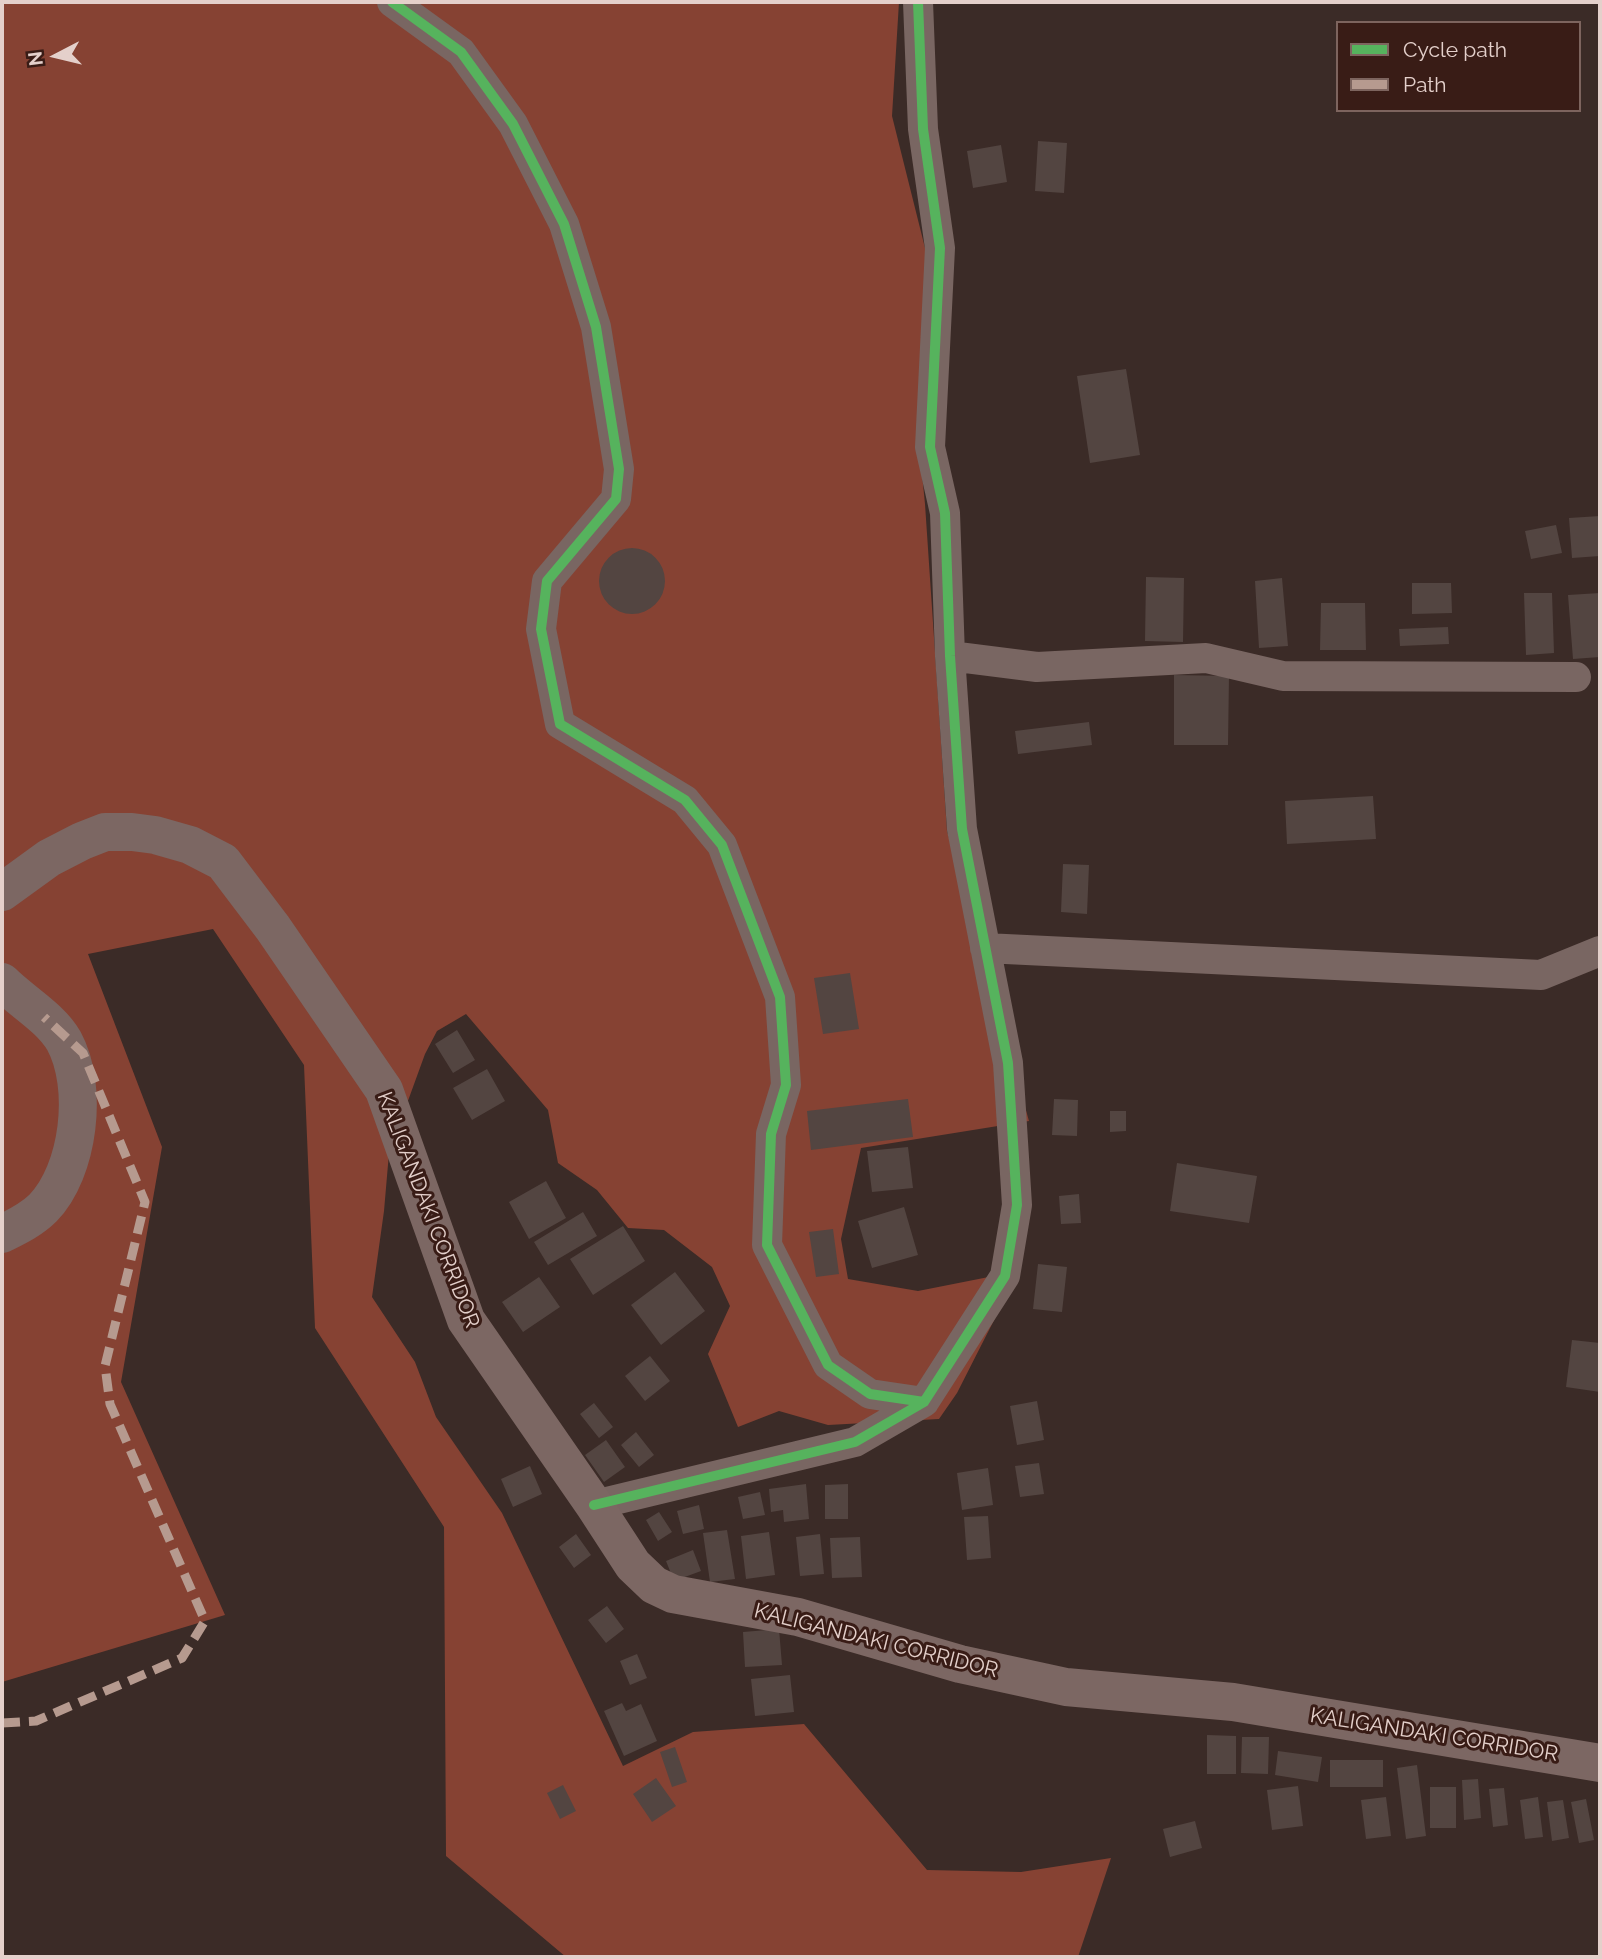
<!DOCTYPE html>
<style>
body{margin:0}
#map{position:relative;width:1602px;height:1959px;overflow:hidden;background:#3b2b27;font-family:Raleway,sans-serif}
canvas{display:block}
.frame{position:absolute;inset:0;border:4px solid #e4d0cb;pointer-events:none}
.legend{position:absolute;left:1336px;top:21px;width:245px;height:91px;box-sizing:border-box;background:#391c16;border:2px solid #7d645e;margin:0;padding:9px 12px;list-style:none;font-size:21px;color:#e4d0cb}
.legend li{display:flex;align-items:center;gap:14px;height:35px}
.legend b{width:35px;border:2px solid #7d645e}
.north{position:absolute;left:21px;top:21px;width:70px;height:70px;-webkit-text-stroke:5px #391c16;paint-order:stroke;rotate:263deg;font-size:19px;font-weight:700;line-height:28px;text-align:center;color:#e4d0cb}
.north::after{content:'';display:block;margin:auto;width:24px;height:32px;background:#e4d0cb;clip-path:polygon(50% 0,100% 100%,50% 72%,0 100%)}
</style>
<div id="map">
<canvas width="1602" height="1959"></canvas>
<div class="frame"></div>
<ul class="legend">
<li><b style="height:9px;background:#56b35d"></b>Cycle path</li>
<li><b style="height:9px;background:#b69a8f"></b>Path</li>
</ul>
<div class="north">N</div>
</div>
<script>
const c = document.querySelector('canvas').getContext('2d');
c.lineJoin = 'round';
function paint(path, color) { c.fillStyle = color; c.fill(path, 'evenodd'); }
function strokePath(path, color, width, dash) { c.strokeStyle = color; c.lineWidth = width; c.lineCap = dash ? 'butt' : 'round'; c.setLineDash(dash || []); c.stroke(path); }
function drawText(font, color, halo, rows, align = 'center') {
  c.font = font + ' Raleway,sans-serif'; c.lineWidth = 6; c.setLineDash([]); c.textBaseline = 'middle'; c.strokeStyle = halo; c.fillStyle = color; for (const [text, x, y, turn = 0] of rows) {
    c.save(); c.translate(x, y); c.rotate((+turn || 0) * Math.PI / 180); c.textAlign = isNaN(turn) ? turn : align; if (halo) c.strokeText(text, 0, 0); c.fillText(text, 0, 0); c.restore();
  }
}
paint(new Path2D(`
 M2 2H899L892 116 926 252 919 444 925 504 947 831 1029 1121 861 1148 841 1239 848 1279 918 1291 1019 1271 957 1393 939 1419 828 1425 779 1411 738 1427 708 1354 730 1306 712 1267 664 1230 628 1228 597 1190 558 1163 548 1110 466 1014 437 1031 425 1054 389 1153 384 1211 372 1297 415 1362 436 1417 502 1513 623 1766 693 1732 804 1724 927 1870 1021 1872 1111 1858 1078 1957H566L446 1856 444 1527 315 1328 304 1065 213 929 88 954 162 1147 121 1382 225 1615 2 1682Z`), '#864233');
paint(new Path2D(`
 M1038 141 1067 143 1064 193 1035 191Z
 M1001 145 1007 182 973 188 967 151Z
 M1126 369 1140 455 1090 463 1077 376Z
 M1600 516V556L1572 558 1569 518Z
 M1556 525 1562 553 1531 559 1525 531Z
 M599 581a33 33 0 1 1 66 0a33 33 0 1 1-66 0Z
 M1146 577 1184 578 1183 642 1145 641Z
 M1282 578 1288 646 1259 648 1255 581Z
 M1412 583H1451L1452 613 1412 614Z
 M1524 593H1552L1554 653 1526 655Z
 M1600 593V657L1573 659 1568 595Z
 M1321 603H1365L1366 650H1320Z
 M1448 627 1449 644 1400 646 1399 629Z
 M1174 675 1229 676 1228 745H1174Z
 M1089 722 1092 745 1018 754 1015 731Z
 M1373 796 1376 839 1287 844 1285 801Z
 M1063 864 1089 865 1087 914 1061 912Z
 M850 973 859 1029 823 1034 814 978Z
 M457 1030 475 1060 453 1073 435 1044Z
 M487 1069 505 1101 472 1120 453 1088Z
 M908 1099 913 1137 811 1150 807 1111Z
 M1054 1099 1078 1100 1077 1136 1052 1135Z
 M1110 1111H1126V1131L1110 1132Z
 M908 1147 913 1188 872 1192 867 1151Z
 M1177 1163 1257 1176 1249 1223 1170 1211Z
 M546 1181 566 1218 529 1239 509 1202Z
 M1079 1194 1081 1223 1061 1224 1059 1196Z
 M904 1207 918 1255 872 1268 858 1221Z
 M583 1212 597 1236 548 1265 534 1242Z
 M623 1226 645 1261 593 1295 570 1259Z
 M833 1229 839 1274 816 1277 809 1232Z
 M1038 1264 1067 1267 1062 1312 1033 1309Z
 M675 1272 705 1311 661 1345 631 1305Z
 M539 1277 560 1307 523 1332 502 1302Z
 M1572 1340 1600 1343V1392L1566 1387Z
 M650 1356 670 1381 645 1401 625 1376Z
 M1037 1401 1044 1440 1017 1445 1010 1406Z
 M594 1403 613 1427 599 1438 580 1414Z
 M636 1432 654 1455 639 1467 621 1445Z
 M606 1440 625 1467 604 1482 585 1455Z
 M1039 1463 1044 1494 1020 1497 1015 1466Z
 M530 1466 542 1494 513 1507 501 1479Z
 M988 1468 993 1505 962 1510 957 1473Z
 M806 1484 809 1519 784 1522 783 1510 771 1512 769 1489Z
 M848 1484V1519H825V1485Z
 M760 1492 765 1515 743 1519 738 1497Z
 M699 1505 704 1529 683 1534 677 1511Z
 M659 1512 672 1532 658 1541 646 1520Z
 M988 1516 991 1558 967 1560 964 1517Z
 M727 1530 735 1579 710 1582 703 1533Z
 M769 1532 775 1575 746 1579 741 1536Z
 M576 1534 591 1555 574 1568 559 1547Z
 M820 1534 824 1574 800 1576 796 1537Z
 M860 1537 862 1577 832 1578 830 1538Z
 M693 1550 701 1571 674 1581 666 1561Z
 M607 1606 624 1629 606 1643 588 1620Z
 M779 1629 782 1665 745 1667 743 1632Z
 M637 1654 647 1678 630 1685 620 1661Z
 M790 1675 794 1712 755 1716 751 1679Z
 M622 1703 626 1711 641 1704 657 1741 624 1756 604 1711Z
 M1207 1735 1236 1736V1774H1207Z
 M1242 1737H1269L1268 1774 1241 1773Z
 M675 1747 687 1782 672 1787 660 1752Z
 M1278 1751 1322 1757 1318 1782 1275 1775Z
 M1330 1760H1383V1787H1330Z
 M1417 1765 1426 1836 1406 1839 1397 1768Z
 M656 1778 676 1806 652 1822 633 1794Z
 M1478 1779 1481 1818 1464 1820 1462 1780Z
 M563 1785 576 1811 560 1819 547 1793Z
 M1298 1786 1303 1826 1272 1830 1267 1790Z
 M1430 1787H1456V1828H1430Z
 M1504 1788 1508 1825 1493 1827 1489 1789Z
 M1386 1797 1391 1836 1366 1839 1361 1800Z
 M1538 1797 1543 1837 1525 1839 1520 1800Z
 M1586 1799 1594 1840 1579 1843 1571 1802Z
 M1563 1800 1569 1838 1552 1841 1547 1802Z
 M1195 1821 1202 1848 1170 1857 1163 1829Z`), '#534541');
strokePath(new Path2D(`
 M392 2 461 52 513 124 564 224 596 327 619 469 616 499 547 581 541 629 560 724 685 800 722 845 780 997 786 1085 771 1134 767 1245 828 1365 870 1394 924 1402
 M950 656 1037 667 1206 658 1283 676 1576 677
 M985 948 1541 975 1600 951
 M594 1505 855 1442 924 1402 1005 1276 1017 1205 1008 1063 962 829 950 656 945 513 930 447 940 248 923 129 918 2`), '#796662', 30);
strokePath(new Path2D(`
 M2 892 49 858 82 841 105 832H132L155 835 190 845 223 862 273 928 384 1090 466 1320 594 1505 633 1565 654 1585 673 1594 798 1617 960 1664 1066 1687 1233 1702 1600 1763
 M2 982C22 1002 50 1017 64 1041 89 1087 79 1171 43 1208 31 1220 16 1227 2 1234`), '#7c6763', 38);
strokePath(new Path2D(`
 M2 1723 36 1721 182 1658 205 1621 110 1404 105 1366 145 1202 83 1053 44 1017`), '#b69a8f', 9, [18, 9]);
strokePath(new Path2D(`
 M392 2 461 52 513 124 564 224 596 327 619 469 616 499 547 581 541 629 560 724 685 800 722 845 780 997 786 1085 771 1134 767 1245 828 1365 870 1394 924 1402
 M594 1505 855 1442 924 1402 1005 1276 1017 1205 1008 1063 962 829 950 656 945 513 930 447 940 248 923 129 918 2`), '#56b35d', 10);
drawText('21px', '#e4d0cb', '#391c16', [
 ["KALIGANDAKI CORRIDOR",428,1210,69],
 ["KALIGANDAKI CORRIDOR",876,1641,14],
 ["KALIGANDAKI CORRIDOR",1434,1735,9]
]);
</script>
